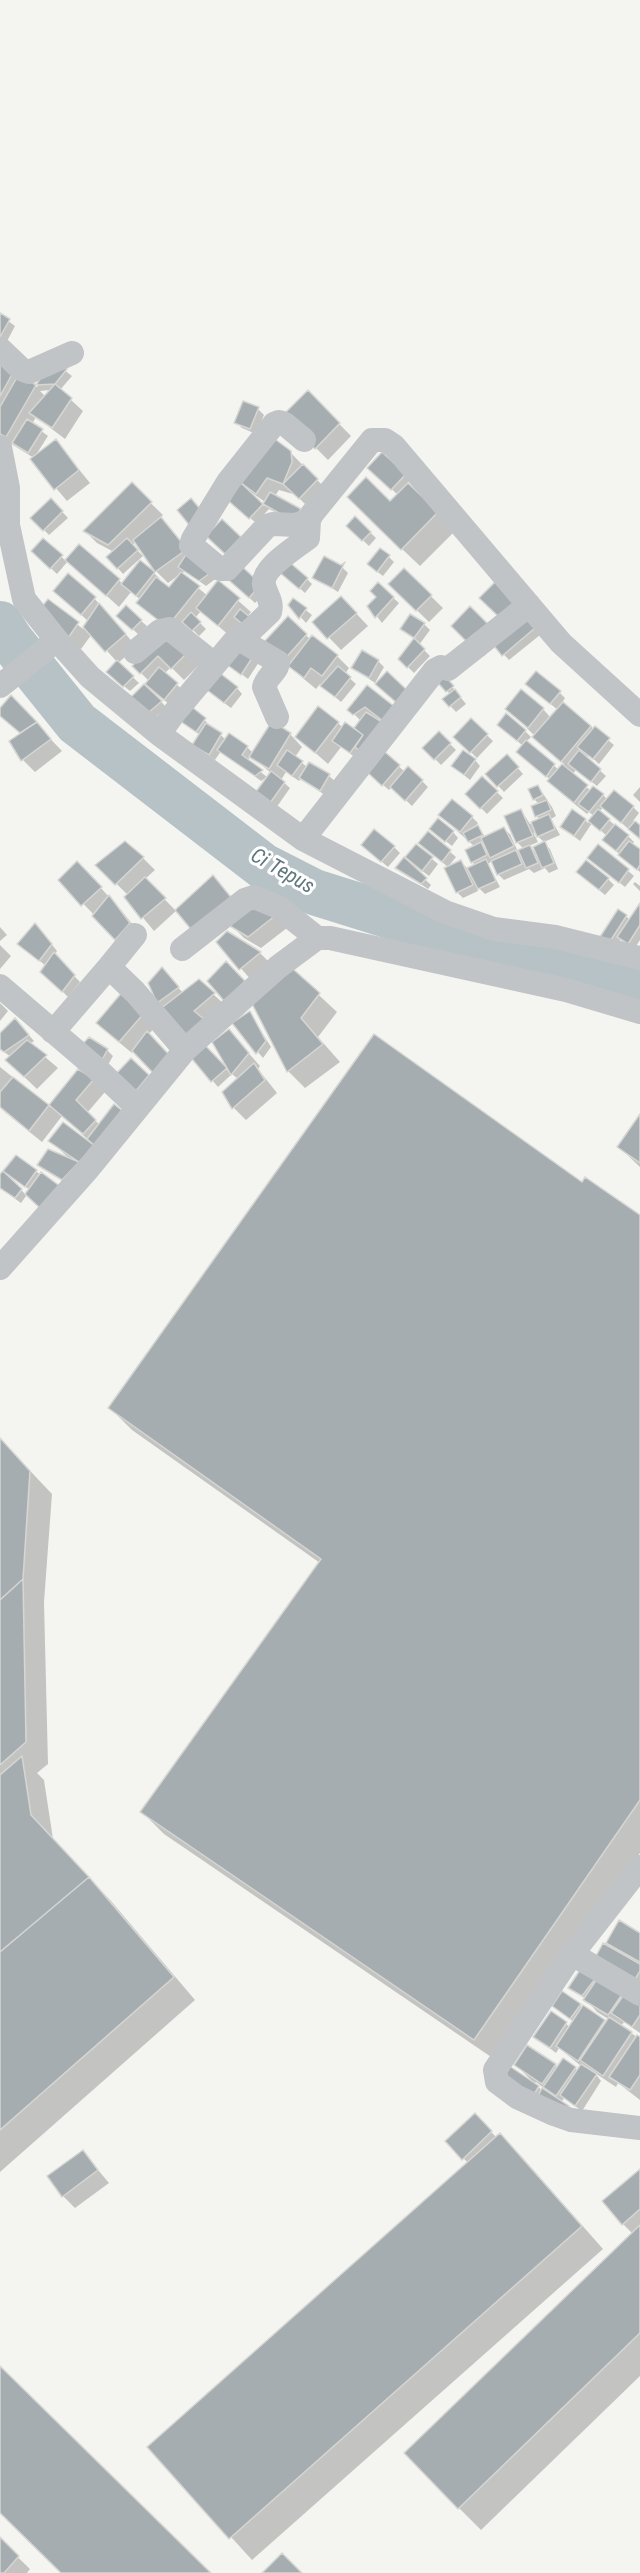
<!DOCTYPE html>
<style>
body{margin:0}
canvas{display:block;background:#f4f4f1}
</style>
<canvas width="640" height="2573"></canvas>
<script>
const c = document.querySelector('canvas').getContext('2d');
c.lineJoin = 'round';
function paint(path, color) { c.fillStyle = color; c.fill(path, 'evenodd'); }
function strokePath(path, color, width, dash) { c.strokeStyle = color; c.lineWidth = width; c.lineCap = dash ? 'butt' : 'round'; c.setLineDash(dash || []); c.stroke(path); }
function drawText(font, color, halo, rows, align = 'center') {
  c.font = font + ' "Roboto Condensed",sans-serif'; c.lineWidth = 6; c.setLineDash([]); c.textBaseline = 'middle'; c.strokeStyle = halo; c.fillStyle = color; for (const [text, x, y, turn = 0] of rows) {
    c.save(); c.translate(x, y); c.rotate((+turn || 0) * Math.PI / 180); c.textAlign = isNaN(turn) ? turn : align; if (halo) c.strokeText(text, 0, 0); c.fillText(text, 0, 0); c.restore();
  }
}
paint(new Path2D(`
 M0 315 15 326 5 345 0 342Z
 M0 357 20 377 37 387 47 371 59 366 72 376 60 390 83 411 65 439 36 417 32 424 48 436 34 458 0 437ZM51 390 46 397 40 391Z
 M308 392 351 436 328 460 284 416Z
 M258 409 264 415 256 434 242 428 236 422Z
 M272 439 290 452 323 486 305 504 296 495 279 490 275 496 300 526 269 509 256 523 226 497ZM251 492 265 502 263 506 249 493Z
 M56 441 90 483 67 501 32 460Z
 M382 454 410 480 407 484 455 531 420 566 366 515 390 503 398 495 369 468Z
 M132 485 163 515 160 518 198 562 218 577 206 586 185 571 181 574 208 596 218 583 251 612 231 637 201 611 195 618 206 629 199 636 189 626 180 638 151 615 138 603 141 600 131 592 119 607 68 561 57 574 33 551 43 540 66 561 79 546 123 584 154 573 160 579 158 581 169 589 179 575 168 583 156 571 136 542 132 545 143 556 123 574 108 557 114 552 97 543 85 531Z
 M51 500 68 518 49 535 32 518Z
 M355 518 376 538 369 546 348 526Z
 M389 557 394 562 383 576 375 570Z
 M342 567 348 573 338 592 314 577Z
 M404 570 443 608 429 622 390 584Z
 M225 575 266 591 255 603Z
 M287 577 307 579 312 584 305 593Z
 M378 584 399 603 382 623 369 606 378 597Z
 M55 591 94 598 137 647 118 663 139 683 130 691 114 678 117 662 92 634 81 649 50 626 48 601 83 629 88 621Z
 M293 600 312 615 306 623 290 605Z
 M353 610 368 626 341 650 314 622Z
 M524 617 540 635 509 660 495 645 484 656 453 626 500 637Z
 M288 618 310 639 337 656 349 668 345 674 356 684 341 702 320 684 316 689 276 656Z
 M124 621H141L147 626 139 635Z
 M424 624 430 630 419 645 430 656 414 673 400 659 415 639 402 628Z
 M166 634 198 666 184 680 171 667 164 674 183 690 170 705 156 693 154 694 166 707 156 717 133 697 148 680 134 666Z
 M240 647 259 662 248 679 228 664Z
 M378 661 384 667 375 683 353 668Z
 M445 678 466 704 456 712 444 699 450 694 440 683Z
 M367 687 396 732 379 719 356 758 341 747 328 764 297 737 338 723 343 728 354 730 361 721 349 709Z
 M237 688 242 694 231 708 215 696Z
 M533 690 560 693 565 698 562 703 614 745 599 764 589 755 586 758 606 776 597 786 576 770 572 775 591 791 603 795 608 800 633 807 639 813 633 821 640 827V839L603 807 599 812 628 836 634 842 632 845 640 851V872L610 846 607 836 592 823 580 841 562 827 585 820 588 823 594 816 589 812 587 814 562 794 551 780 523 758V746L505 730 525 731 531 737 526 742 559 770 564 764 507 709H543L551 718 558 710Z
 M11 698 62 751 35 772 23 760 11 742 22 734 0 715V711Z
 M189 706 226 740 247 747 253 753 290 734 302 747 295 757 307 767 329 776 335 781 326 796 301 778 299 781 286 772 281 780 290 788 276 808 263 798 271 773 251 756 247 761 267 777 261 781 221 751 215 760 200 750V735L185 724Z
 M471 720 493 741 477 758 455 737Z
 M439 733 456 750 441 765 424 748Z
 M385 754 405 772 422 781 428 787 412 806 392 787 389 790 375 778Z
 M507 756 523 774 504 792 487 774Z
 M475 760 480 766 470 780 453 766Z
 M482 778 503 798 487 814 467 794Z
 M538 786 552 807 556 816 551 819 560 835 544 842 533 832 538 842 529 846 538 855 544 843 550 849 558 869 549 873 545 868 534 873 529 869 504 880 498 874 492 861 488 864 500 887 485 894 476 885 478 891 463 898 457 892 461 862 468 869 476 866 472 862 475 847 446 821 472 817 478 823 472 830 478 827 486 838 504 829 510 834 518 852 524 849 517 842 521 810 530 824 540 820 537 816 539 804 534 799ZM485 842 489 852 481 844Z
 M640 787V802L633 795Z
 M453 832 458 838 452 846 437 834Z
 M428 833 456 857 448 867 426 849Z
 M416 846 438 864 429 876 413 864 411 866 431 885 428 889 397 868Z
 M599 846 634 876 625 887 595 863Z
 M394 847 400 853 388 867 369 851Z
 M143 858 155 870 145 879 176 911 213 877 244 912 254 901 287 928 261 948 244 938 231 925 177 910 154 931 126 897 128 895 97 865Z
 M89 875 121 910 142 936 128 951 61 880Z
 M584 878 608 879 614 885 605 895Z
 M635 882 640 886V891L633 884Z
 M640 906V940L634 949 621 939 613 951 605 945 626 916 630 920Z
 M0 927 7 935 0 941Z
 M41 931 57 951 54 955 80 982 68 997 42 971 46 966 25 949Z
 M227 932 260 953 272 965 252 981 218 942Z
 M0 945 11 956 0 969Z
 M293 971 337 1012 318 1037 340 1062 305 1088 288 1071 254 992Z
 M167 975 183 993 199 981 226 1006 204 1047 231 1074 229 1031 260 1066 258 1069 277 1093 246 1120 234 1108 224 1092 238 1079 232 1074 218 1087 190 1054 159 1002Z
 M124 992 157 1025 132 1053 110 1035Z
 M0 1003 8 1011 0 1021Z
 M250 1013 271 1047 263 1058 234 1024Z
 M21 1026 34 1041 30 1044 58 1068 37 1089 19 1072 11 1057 0 1049V1036Z
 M82 1047 107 1050 113 1056 105 1070Z
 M0 1067 50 1107 78 1071 93 1080 105 1092 87 1113 100 1125 129 1119 68 1185 39 1164 69 1158 50 1141 94 1145 62 1116 42 1142 6 1113 0 1107Z
 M640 1117V1167L619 1147Z
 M16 1157 41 1175 21 1203 0 1188V1176ZM10 1176 30 1190 26 1195 9 1177Z
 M582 1184 640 1216V1853L497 2061 164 1834 142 1812 320 1563 132 1430 110 1408Z
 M0 1439 52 1494 44 1602 48 1764 37 1773 44 1780 53 1839 111 1901 195 2000 0 2172Z
 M640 1934V1988L617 1951 608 1942Z
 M584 1966 640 1999V2033L624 2022 621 2026 640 2039V2100L618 2083 616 2087 595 2073 601 2081 582 2111 564 2098 561 2103 539 2101 531 2080 516 2065H555L558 2068H575L578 2071 581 2066 559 2048 556 2053 535 2037 552 2013 570 2027 574 2022 554 2006 580 2005 607 2024 610 2020 597 2012 586 1999 570 1988ZM536 2082 545 2089 543 2092 535 2083Z
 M475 2115 497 2138 500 2135 522 2157 603 2249 252 2560 149 2447 468 2163 447 2141Z
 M83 2152 109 2183 75 2208 63 2196Z
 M640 2171V2376L481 2530 459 2508 633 2234 623 2224Z
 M0 2540 30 2569 27 2573H0Z`), '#0003');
strokePath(new Path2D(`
 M0 624 11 641 77 723 263 866 314 892 640 994`), '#b6c2c6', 46);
const building = new Path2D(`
 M0 313 10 319 0 337Z
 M0 354 15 369 0 396Z
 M59 364 67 369 55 384 36 385 46 370Z
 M19 374 36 385 6 437 0 434V407Z
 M55 384 72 398 52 428 29 413Z
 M308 390 340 423 315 449 282 416Z
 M243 401 259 407 250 429 234 423Z
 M27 419 43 429 28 453 12 443Z
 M272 437 291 451 292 462 283 484 267 478 256 494 240 482Z
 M56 439 79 470 54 490 30 459Z
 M382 452 406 474 391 490 367 468Z
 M303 464 318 479 299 499 283 484Z
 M366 477 390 501 408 483 438 512 401 550 347 497Z
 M132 482 152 502 108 545 83 531Z
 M240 482 263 504 249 519 224 497Z
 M270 492 301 509 293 521 263 504Z
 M51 498 63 511 43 531 30 518Z
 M191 498 200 509 190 526 177 510Z
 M355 516 371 532 362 541 346 526Z
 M161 517 187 549 155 572 133 540Z
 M222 519 241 537 225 554 206 536Z
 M43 538 63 555 50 569 31 551Z
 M127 538 138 550 117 569 106 557Z
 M79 544 120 579 106 596 65 560Z
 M380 548 390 555 377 572 367 564Z
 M187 553 213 571 199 581 178 567Z
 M324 556 341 565 345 562 332 588 312 578Z
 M140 560 155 572 136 596 121 584Z
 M236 561 261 584 249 598 223 575Z
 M288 561 308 578 299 589 279 572Z
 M404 568 432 595 416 611 388 584Z
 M181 572 200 586 167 627 136 603 156 577 169 587Z
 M68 573 96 597 81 615 53 591Z
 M218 580 240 598 218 626 196 608Z
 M378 582 394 597 375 618 367 606 376 597 370 591Z
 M495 582 515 601 500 618 479 598Z
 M341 596 357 613 327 639 312 622Z
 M293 598 307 608 299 619 288 605Z
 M48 599 79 622 68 638 36 614Z
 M99 603 126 634 105 652 83 627Z
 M126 605 142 620 132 630 116 616Z
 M470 606 490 626 470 645 451 626Z
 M240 609 252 619 246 627 234 617Z
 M191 612 201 622 192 631 182 622Z
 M410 614 425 623 414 638 400 629Z
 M525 615 535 628 502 656 491 642Z
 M288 616 307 634 282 662 262 644Z
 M166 632 187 653 171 669 158 656 140 674 132 666Z
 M312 635 338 655 322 676 311 668 304 678 288 666Z
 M414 638 425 649 407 668 398 659Z
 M239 645 254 655 241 675 226 664Z
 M362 650 379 660 369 678 351 668Z
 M117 660 134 676 123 687 106 672Z
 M338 666 351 677 335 697 320 686Z
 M159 667 178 683 164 700 145 684Z
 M387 671 409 692 398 704 375 684Z
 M536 671 561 691 550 704 525 684Z
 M221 674 238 687 224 703 207 690Z
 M445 676 454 686 446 692 438 683Z
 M144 684 162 701 149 712 131 697Z
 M367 685 395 707 383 721 365 707 353 715 347 710Z
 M455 689 461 697 449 707 442 699Z
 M521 689 544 708 528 728 505 709Z
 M11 695 37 722 20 733 0 716V708Z
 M563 702 591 726 561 762 532 737Z
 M188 704 206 718 196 732 177 719Z
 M318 706 339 722 315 753 295 737Z
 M366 712 382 722 361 752 355 747 363 735 354 728Z
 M506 713 526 730 517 741 497 725Z
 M471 718 488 734 470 753 453 737Z
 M272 721 291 733 269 769 249 757Z
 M37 722 51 739 21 761 9 741Z
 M345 722 363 735 350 753 332 741Z
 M206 723 222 733 209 755 192 745Z
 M595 726 610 738 593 759 577 747Z
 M439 731 451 743 434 760 422 748Z
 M229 733 248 746 242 755 263 770 255 776 217 750Z
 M526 740 555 764 546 777 516 752Z
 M287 750 303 761 292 776 277 765Z
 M463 750 476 759 464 775 451 766Z
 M579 750 601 769 591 782 568 764Z
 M385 752 400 765 382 786 367 772Z
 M507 754 519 767 497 787 485 774Z
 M309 762 330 774 320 791 299 778Z
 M562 764 588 785 574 803 547 781Z
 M408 766 423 780 405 801 390 787Z
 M271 771 285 782 270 803 255 793Z
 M482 776 498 791 480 809 465 794Z
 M538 785 543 795 533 800 528 789Z
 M593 786 604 794 589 812 578 804Z
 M614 790 634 806 621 823 600 806Z
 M452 799 473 816 460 832 438 815Z
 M547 800 551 810 535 817 531 806Z
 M521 809 533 836 516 843 504 816Z
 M572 809 586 819 574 836 560 827Z
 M598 809 610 819 600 831 588 821Z
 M549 814 555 829 537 837 531 822Z
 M438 818 454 831 445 842 429 829Z
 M635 821 640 825V839L628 829Z
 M615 824 629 835 616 851 602 840Z
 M478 825 483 835 468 842 463 833Z
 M504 827 514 846 490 858 481 838Z
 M374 829 395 846 381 862 361 845Z
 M428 831 451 850 442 862 418 843Z
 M125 841 144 857 115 885 95 865Z
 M545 841 554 863 542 868 533 847Z
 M629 841 640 849V865L637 870 618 855Z
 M481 842 487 855 471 863 465 850Z
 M416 844 433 857 422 871 405 857Z
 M598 844 629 869 619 883 587 858Z
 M530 845 538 863 526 868 518 850Z
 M516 850 522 864 497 875 491 861Z
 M404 857 427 878 421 884 395 868Z
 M486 859 496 881 478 889 467 868Z
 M461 860 473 885 456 893 444 868Z
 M586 860 609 878 599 890 576 872Z
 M77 861 102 887 81 906 58 880Z
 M213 875 234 901 194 933 175 910Z
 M145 877 166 898 141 919 124 897Z
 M109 895 130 923 115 940 92 916Z
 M254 899 276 915 248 937 230 926Z
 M640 903V925L628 944 617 937Z
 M618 909 627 915 607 946 598 940Z
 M35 923 52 944 39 961 17 944Z
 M227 931 261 952 239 970 216 942Z
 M54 952 75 975 62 992 40 972Z
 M226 961 245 981 225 1002 207 981Z
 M162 967 179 987 157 1003 148 983Z
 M293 969 320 993 301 1018 323 1044 287 1072 247 994Z
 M199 979 215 993 194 1011 206 1021 185 1042 159 1010Z
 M124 990 145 1012 119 1042 96 1023Z
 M250 1011 266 1041 256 1054 232 1023Z
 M15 1018 29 1035 4 1052 0 1049V1033Z
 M229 1029 249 1053 231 1075 212 1042Z
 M147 1031 172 1058 156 1076 132 1051Z
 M374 1034 582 1182 585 1177 640 1215V1800L474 2040 140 1812 321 1559 108 1408Z
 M89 1037 108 1049 99 1065 80 1047Z
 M27 1040 47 1055 24 1077 5 1060Z
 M202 1042 227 1068 211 1082 188 1054Z
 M131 1058 149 1075 131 1097 113 1077Z
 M254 1063 265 1080 232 1109 222 1092Z
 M78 1069 94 1079 76 1100 96 1120 83 1134 49 1105Z
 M13 1077 49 1105 29 1131 0 1107V1092Z
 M114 1104 124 1112 95 1146 87 1139Z
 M640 1114V1163L617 1147Z
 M63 1122 95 1146 79 1162 48 1141Z
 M48 1149 79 1162 62 1180 37 1165Z
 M16 1155 37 1170 25 1187 3 1171Z
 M3 1171 22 1189 15 1198 0 1188V1174Z
 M41 1172 61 1187 43 1211 25 1194Z
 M0 1438 30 1471 23 1579 0 1600Z
 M23 1579 26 1742 0 1765V1600Z
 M22 1756 31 1815 89 1877 0 1952V1775Z
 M89 1877 174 1977 0 2130V1952Z
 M619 1920 640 1933V1962L606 1943Z
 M603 1943 640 1964V1971L634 1981 595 1958Z
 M584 1964 599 1974 582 1996 568 1988Z
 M601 1973 625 1990 608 2015 583 2000Z
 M628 1989 640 1997V2015L632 2027 611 2013Z
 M562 1991 581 2004 570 2019 552 2006Z
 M583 2005 605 2020 578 2061 556 2046Z
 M551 2011 567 2022 550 2048 533 2037Z
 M609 2017 632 2032 603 2076 580 2060Z
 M637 2035 640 2037V2075L630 2090 609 2077Z
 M527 2045 556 2064 542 2084 514 2065Z
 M563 2058 576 2067 556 2096 543 2087Z
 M581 2064 597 2074 575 2106 560 2095Z
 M508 2065 539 2086 530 2101 498 2080Z
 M542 2088 569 2106 563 2114 536 2100Z
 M475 2113 492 2131 462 2160 445 2141Z
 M500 2133 582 2226 229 2539 147 2447Z
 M83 2150 98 2170 62 2197 47 2176Z
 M640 2169V2209L622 2225 602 2201Z
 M640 2225V2333L458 2509 404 2453Z
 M0 2366 211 2573H61L0 2513Z
 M0 2537 19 2556 4 2573H0Z
 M282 2553 302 2573H262Z`);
paint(building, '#a5adb1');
strokePath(building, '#d6d6d3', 1.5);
strokePath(new Path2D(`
 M0 349 21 369 29 372 72 353
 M304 440 285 424 279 422 274 424 228 482 193 539 191 545 220 569H227L267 526 273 524 296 525 309 520
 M0 447 8 488V525L24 599 55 638 90 677 159 734 303 839 445 912 494 929 555 937 640 958
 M237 638 278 662C278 671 266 677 264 687L277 717
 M135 652 160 631 170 629 214 664
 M0 686 44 651 55 638
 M159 734 175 712 237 638 250 631 270 612C273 601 266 595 264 585 261 568 297 547 308 538L309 520 312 514 372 440H385L394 446 561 643 640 715
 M303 839 435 670 441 667 448 669 529 605
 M182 949 245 900 254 897 278 907 317 938
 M109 967 135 935
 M0 986 96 1068 136 1106
 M53 1032 109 967 135 992 185 1050
 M0 1268 88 1169 185 1050 278 967 317 938H330L566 990 640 1012
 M640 1867 572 1954 495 2070 497 2082 517 2097 554 2114 571 2120 640 2128
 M572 1954 640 1994`), '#c0c4c7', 24);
drawText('italic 21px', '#60777e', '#fff', [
 ["Ci Tepus",282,872,30]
]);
</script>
